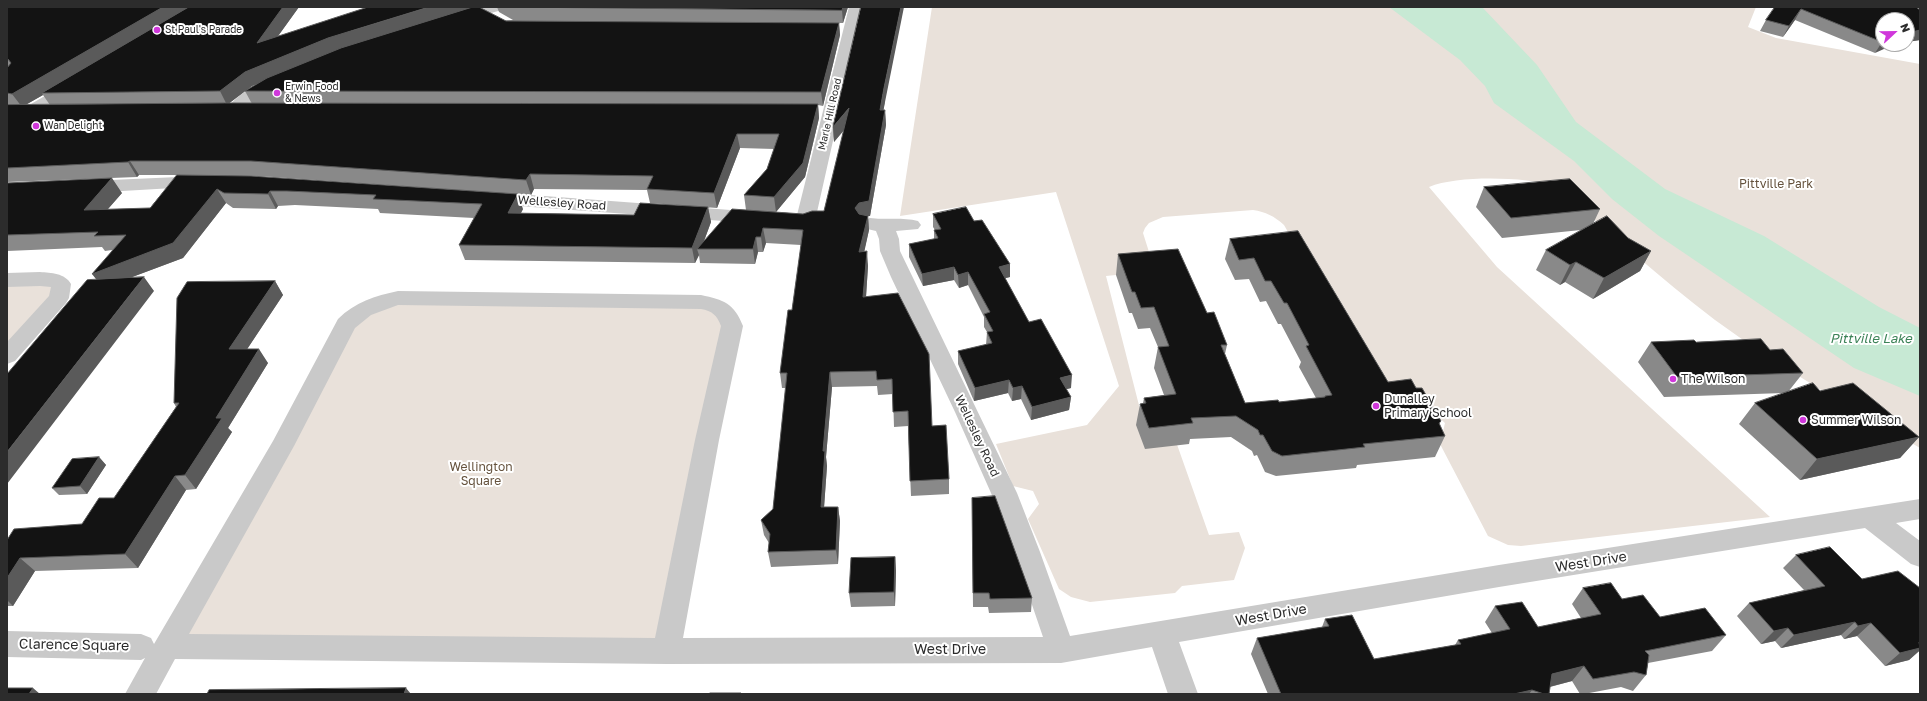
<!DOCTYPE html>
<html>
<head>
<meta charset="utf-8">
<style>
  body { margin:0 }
  #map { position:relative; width:1927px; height:701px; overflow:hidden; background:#fff; font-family:"Golos Text",sans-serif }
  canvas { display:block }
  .frame { position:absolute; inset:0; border:8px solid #2c2c2c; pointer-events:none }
  .north { position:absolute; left:1875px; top:12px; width:40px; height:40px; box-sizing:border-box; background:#fff; border:1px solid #ababab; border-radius:50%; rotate:68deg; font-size:11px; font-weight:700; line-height:16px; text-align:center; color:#2c2c2c }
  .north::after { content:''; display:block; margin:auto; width:14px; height:18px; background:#d037db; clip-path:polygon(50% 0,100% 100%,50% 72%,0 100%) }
</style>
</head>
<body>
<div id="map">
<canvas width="1927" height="701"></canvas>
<div class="frame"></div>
<div class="north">N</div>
</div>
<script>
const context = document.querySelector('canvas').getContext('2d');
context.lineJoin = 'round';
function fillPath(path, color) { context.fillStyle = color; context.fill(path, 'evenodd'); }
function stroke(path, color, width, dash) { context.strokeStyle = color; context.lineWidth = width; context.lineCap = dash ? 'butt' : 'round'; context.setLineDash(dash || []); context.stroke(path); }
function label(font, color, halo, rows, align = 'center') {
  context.font = font + ' "Golos Text",sans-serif'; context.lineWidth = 4; context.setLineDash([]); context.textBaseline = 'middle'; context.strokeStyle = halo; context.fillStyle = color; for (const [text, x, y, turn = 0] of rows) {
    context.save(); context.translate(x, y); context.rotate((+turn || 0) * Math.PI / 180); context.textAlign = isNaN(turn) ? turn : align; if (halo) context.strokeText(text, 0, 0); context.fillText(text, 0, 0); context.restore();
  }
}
fillPath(new Path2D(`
  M932 7H1756L1748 27 1776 38 1920 64V448C1851 407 1780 368 1715 320 1660 278 1608 231 1556 186 1525 177 1459 175 1429 187L1497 267 1770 517 1521 546 1508 545 1488 536 1440 444 1445 423 1416 397 1380 383 1365 357 1369 350 1356 328 1346 324 1317 283 1284 225C1274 216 1266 212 1253 210L1163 217 1149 223 1145 228 1143 233 1155 271 1106 276 1143 421 1174 436 1209 535 1239 532 1245 548 1234 580 1182 586 1175 593 1090 602 1071 597 1059 589 1028 519 1039 504 1033 491 1013 486 996 444 1087 425 1119 386 1056 192 900 216Z
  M7 280 61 284 7 356Z
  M384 301 701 302 729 315 667 651 167 646 337 342Z`), '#e9e1da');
fillPath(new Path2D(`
  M1389 7H1482L1537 65 1576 122 1665 189 1764 236 1879 307 1920 328V396L1854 368 1659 236 1612 199 1574 161 1494 103 1485 86 1460 60Z`), '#c7e9d4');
fillPath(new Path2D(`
  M481 7H504L502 10 458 22 453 21 451 18 453 15Z
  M849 7H863L815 221 812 225 805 227 491 204 484 202 482 198 484 194 491 192 797 215Z
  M275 78 281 80 283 83 281 86 253 101 239 115 233 116 227 115 225 111C236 95 256 83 275 78Z
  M73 81 79 83 81 86 79 89 13 129 7 130V118L67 83Z
  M201 176 208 178 210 182 208 186 88 193 81 191 79 187 81 183 88 181Z
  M870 218C886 220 903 217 918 221L921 225 918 229 896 231 899 239 900 251 1017 493 1040 552 1070 636 1499 565 1920 499V519L1896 523 1920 541V567L1911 564 1865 528 1499 587 1179 642 1198 694H1168L1152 647 1061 663 667 664 175 659 156 694H125L145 658 141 660 7 657V631L141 634 151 638 154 644 273 441 338 319C355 302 375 296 398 291L701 295C724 300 734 303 743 326L719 440 683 638 1043 637 1014 552 991 493 955 412 891 277 880 251 879 239 876 231 863 228 860 224 863 220ZM398 305 701 309C712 311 717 315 721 326L695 440 655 638 189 634 294 446 355 328 371 315Z
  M40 272C51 273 65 273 71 284L69 298 66 303 15 361 7 364V342L49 296 51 287 40 286 7 287V273Z`), '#c9c9c9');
fillPath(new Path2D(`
  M7 7H299L278 36 513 20 499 12 497 7H848L843 23H839L840 35 823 106 818 105 819 118 805 177 776 212 803 214 824 211 844 130 834 142 833 127 885 102 883 110H885L886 125 870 216H868L869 230 864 251 868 266 866 297 932 426 949 479V494L911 496 908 426 894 427 893 394 878 395 877 386 832 387 826 457 827 466 824 507H838L840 521 838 564 771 567 768 552 769 543 764 535 761 520 773 509 786 388H782L780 373 792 310 801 245 766 243 763 252H758L755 264 700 263 699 255 695 263 465 260 459 245 474 218 380 213 378 209 295 205 278 206 276 209 233 208 226 203 183 258 132 277 154 291 97 279 112 250 105 251 102 247 7 251V183L122 193 107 210 150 208 177 175H139L137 177 7 182ZM258 83 246 91 252 86ZM245 91 252 104 229 103ZM43 95 50 105H25ZM740 148 774 149 767 169 744 195 746 210 704 241 711 222 708 207 634 215 521 213 523 209 251 176 205 175 259 176 531 195 534 189 647 190 650 203 717 208Z
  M1775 7 1920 10V40L1907 42V20L1883 44 1875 53 1795 20 1783 37 1760 31 1766 20Z
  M1484 187 1600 209 1593 224 1628 238 1651 251 1640 271 1593 299 1565 282 1560 285 1536 270 1546 250 1581 230 1502 238 1476 207Z
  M933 214 974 221 1010 264V277L1005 278 1029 322 1071 388 1066 389 1071 397 1069 410 1031 420 1021 399 1012 401 1008 393 974 401 958 364V351L986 345 987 332 984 327V317L968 285 959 288 954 280 923 286 909 257V244L934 239V230H935L933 227Z
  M1298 231 1388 382 1416 388 1441 421 1439 425 1445 436 1435 457 1357 465 1356 468 1276 476 1265 472 1257 455 1254 456 1252 451 1231 437 1190 439 1189 444 1145 449 1136 425 1140 404 1143 403 1144 398 1164 395 1154 368 1158 347 1150 328 1138 329 1132 313H1129L1116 275 1118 254 1207 313 1227 345 1225 354 1245 403 1279 402 1316 398 1299 367 1301 362 1281 324H1278L1266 301 1260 302 1249 279 1235 280 1225 259 1230 239Z
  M275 281 283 295 247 349 268 363 228 428 232 432 196 489 186 490 138 568 35 571 13 606H7V540L82 524 114 498 176 407 174 403Z
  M1651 342H1696L1770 350 1803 373 1788 392 1820 391 1919 437 1900 458 1800 480 1739 424 1755 403 1784 393 1664 397 1638 362Z
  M99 457 106 465 87 494 59 495 52 488Z
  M972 498 1032 598 1031 612 989 613 988 607H973Z
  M1796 555 1918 652 1909 660 1885 666 1857 636 1844 639 1841 635 1781 648 1775 641 1761 644 1737 616 1749 603 1804 590 1783 568Z
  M895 557 896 571 895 606 851 607 849 593Z
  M1583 588 1622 599 1660 617 1726 635 1712 651 1648 663 1646 675 1633 691 1621 687 1584 694H1580L1572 681 1550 687 1549 694H1268L1251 654 1257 638 1322 627 1325 619 1374 659 1455 645 1458 640 1492 633 1485 622 1495 606 1538 627 1581 618 1572 604Z`), '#898989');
fillPath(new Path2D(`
  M163 7H192L42 93 43 95 22 107 12 94Z
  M283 7H299L263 57 257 43Z
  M429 7H476L334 52 252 86 227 105 220 91 245 72 328 38Z
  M843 7H848L843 23 842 10Z
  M901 7H904L885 102 881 124 880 110 884 88Z
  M1801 9 1795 20 1783 37 1789 26Z
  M839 23 840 35 823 106 821 92Z
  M1920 30V40L1907 42V39L1912 32Z
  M1882 42H1883V44H1895L1875 53Z
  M818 104 819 118 805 177 776 212 774 197Z
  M849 108 850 123 834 142 833 127Z
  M885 110 886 125 870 216H868L869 230 861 267 859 252 861 218 855 208Z
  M737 134 740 148 717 208 714 193Z
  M130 161 139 175 137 177 128 162Z
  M530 174 534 189 531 195 526 180Z
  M112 178 122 193 94 225 84 210Z
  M217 189 226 203 183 258 103 288 92 274Z
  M270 191 278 206 276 209 268 194Z
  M518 194 523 209 513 228 508 213Z
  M708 207 711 222 701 249H697L699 255 695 263 692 248Z
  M763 228 766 243 763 252 761 237Z
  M756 237 758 252 755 264 753 249Z
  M867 251 868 266 865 312 863 297Z
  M1651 251 1640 271 1593 299 1604 278Z
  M1576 262 1565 282 1560 285 1570 265Z
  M1010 264V277L998 280 999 267Z
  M954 267V280L923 286 922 274Z
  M968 272V285L959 288 958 275Z
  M144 277 154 291 7 484V452Z
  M275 281 283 295 238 363 229 349Z
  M259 349 268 363 228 428 232 432 196 489 185 475 216 418Z
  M830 372 832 387 826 457 827 466 823 522 821 507 823 451Z
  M1072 375 1071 388 1059 391 1060 378Z
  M1009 380 1008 393 974 401 975 388Z
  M1022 386 1021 399 1012 401 1013 388Z
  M1071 397 1069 410 1031 420 1032 407Z
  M1919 437 1900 458 1800 480 1817 459Z
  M99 457 106 465 87 494 80 486Z
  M175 476 186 490 138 568 125 554Z
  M838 507 840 521 838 564 836 550Z
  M895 557 896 571 895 606 894 592Z
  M20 558 35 571 13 606 7 600V578Z
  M1855 622 1841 635 1781 648 1794 635Z
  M1871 623 1857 636 1844 639 1858 626Z
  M1788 628 1775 641 1761 644 1774 631Z
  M1920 642V651L1918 652 1909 660 1885 666 1900 653Z
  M1584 666 1572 681 1541 689 1552 674Z
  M33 688 40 694H29Z
  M406 688 411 694H404Z
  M1532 690 1529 694H1514Z`), '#5a5a5a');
const building = new Path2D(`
  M7 7H163L12 94 7 93V68L11 63 8 59H7Z
  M189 7H283L257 43 368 7H429L328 38 245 72 220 91 42 93Z
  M473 7H479L506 21 839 23 821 92 245 91 267 78 341 48Z
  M509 7H843L842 10Z
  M861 7H901L884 88 880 110H885L869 201 859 203 855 208 859 214 868 216 859 252 867 251 863 297 898 293 929 354 932 426 946 425 949 479 910 481 908 411 893 412 892 379 877 380 876 371 830 372 823 451H825L821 507H838L836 550 768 552 770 534 761 520 773 509 787 373H780L788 310H792L803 230 763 228 761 237H756L753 249H697L732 209 803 214 812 211H824L849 108 833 127Z
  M1775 7H1916L1920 10V30L1912 32 1908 30 1907 31V20H1883V42H1882L1801 9 1789 26 1766 20Z
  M225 103 818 104 803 163 774 197 744 195 767 169 779 134H737L714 193 647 189 653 176 530 174 526 180 251 161H130L128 162 7 168V105Z
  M177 175 251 176 518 194 508 213 634 215 640 203 708 207 692 248 459 245 482 204 373 199 376 195 287 191H270L268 194 224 193 217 189 173 243 92 274 126 235 94 236 98 232 7 235V183L112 178 84 210 150 208Z
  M1570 179 1600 209 1511 218 1484 187Z
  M966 207 974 221 982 220 1010 264 999 267 1029 322 1041 319 1072 375 1060 378 1071 397 1032 407 1022 386 1013 388 1009 380 975 388 958 351 992 343 987 332 993 331 984 314 990 312 968 272 958 275 954 267 922 274 909 244 938 238 934 230 941 229 933 214Z
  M1607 216 1628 238 1651 251 1604 278 1576 262 1570 265 1546 250Z
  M1298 231 1388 382 1411 379 1416 388H1422L1441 421 1439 423 1445 436 1363 444 1365 447 1282 456 1272 451 1263 435H1260L1258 430 1236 416 1191 418 1193 423 1149 428 1140 404 1146 403 1144 398 1176 394 1158 347 1169 346 1154 307 1141 308 1135 292H1132L1118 254 1178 249 1207 313 1214 312 1227 345H1221L1245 403 1278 400 1279 402 1325 397V396L1332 395 1306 346 1309 345 1287 303H1284L1271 281H1265L1254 258 1239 260 1230 239Z
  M144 277 7 452V374L87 280Z
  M275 281 229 349H259L216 418H222L185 475 175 476 125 554 20 558 7 578V540L14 529 82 524 99 498H114L179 403H174L177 298 187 282Z
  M1761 339 1770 350 1783 349 1803 373 1677 377 1651 342 1694 340 1696 342Z
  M1813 383 1820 391 1853 383 1919 437 1817 459 1755 403Z
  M99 457 80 486 52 488 72 459Z
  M995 496 1032 598 990 599 989 593H973L972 498Z
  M1830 547 1862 579 1898 571 1920 588V642H1919L1920 648 1900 653 1871 623 1858 626 1855 622 1794 635 1788 628 1774 631 1749 603 1825 586 1796 555Z
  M895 557 894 592 849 593 851 558Z
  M1611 583 1622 599 1643 595 1660 617 1705 608 1726 635 1645 651 1649 655 1646 675 1634 672 1593 679 1584 666 1552 674 1549 694H1544L1532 690 1514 694H1281L1257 638 1329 626 1325 619 1352 615 1374 659 1461 644 1458 640 1510 629 1495 606 1522 602 1538 627 1601 614 1583 588Z
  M7 688H33L29 694H7Z
  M406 688 404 694H207L209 690Z
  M710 693H741V694H710Z`);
fillPath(building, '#131313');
stroke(building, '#5a5a5a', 1);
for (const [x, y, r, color] of [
  [157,30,4,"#d037db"],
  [277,93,4,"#d037db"],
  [36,126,4,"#d037db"],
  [1673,379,4,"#d037db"],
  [1376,406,4,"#d037db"],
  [1803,420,4,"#d037db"]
]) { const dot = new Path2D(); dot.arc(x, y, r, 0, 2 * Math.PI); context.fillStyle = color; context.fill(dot); stroke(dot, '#fff', 1.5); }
label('10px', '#2c2c2c', '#fff', [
  ["St Paul's Parade",165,30],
  ["Erwin Food",285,87],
  ["& News",285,99],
  ["Wan Delight",44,126]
], 'left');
label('10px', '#2c2c2c', '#fff', [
  ["Marle Hill Road",830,114,-77]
]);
label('12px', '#65523d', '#fff', [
  ["Pittville Park",1776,184],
  ["Wellington",481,467],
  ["Square",481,481]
]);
label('12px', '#2c2c2c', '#fff', [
  ["Wellesley Road",562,203,4],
  ["Wellesley Road",977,436,65]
]);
label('12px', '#2c2c2c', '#fff', [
  ["The Wilson",1681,379],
  ["Dunalley",1384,399],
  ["Primary School",1384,413],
  ["Summer Wilson",1811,420]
], 'left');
label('italic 13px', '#3d8358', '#fff', [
  ["Pittville Lake",1871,339]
]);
label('14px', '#2c2c2c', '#fff', [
  ["West Drive",1591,562,-9],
  ["West Drive",1271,615,-10],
  ["Clarence Square",74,645,1],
  ["West Drive",950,650]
]);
</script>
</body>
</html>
